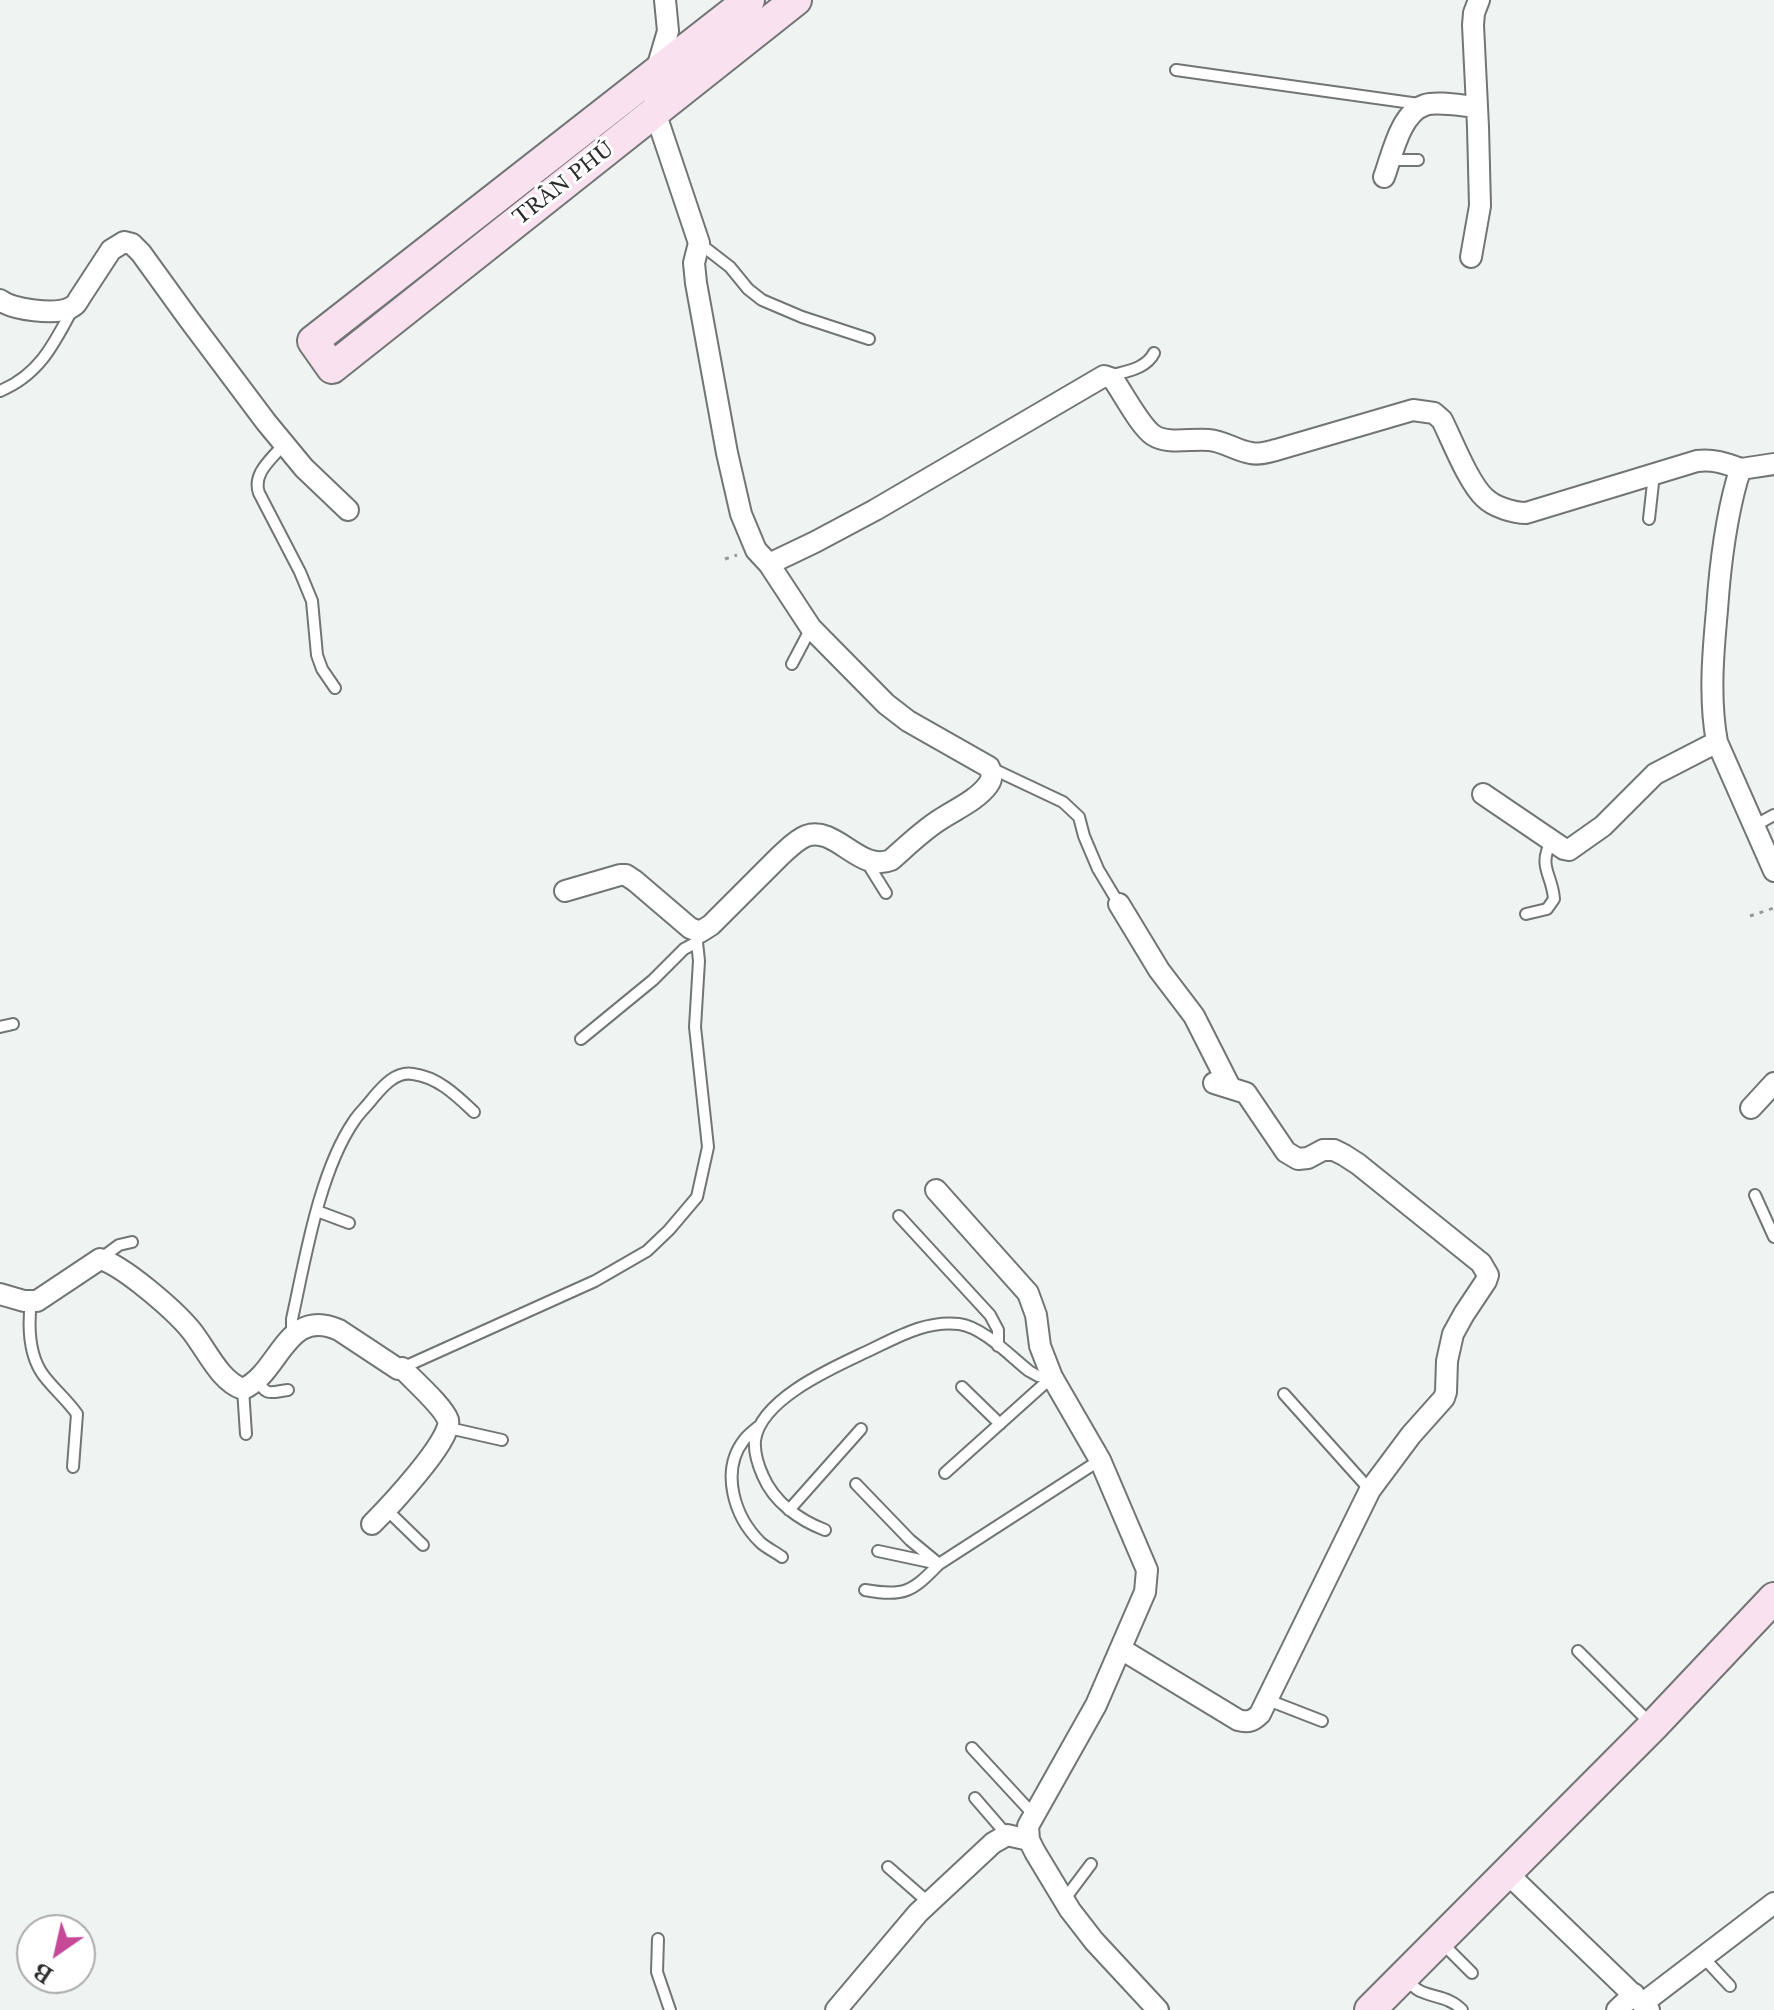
<!DOCTYPE html>
<html>
<head>
<meta charset="utf-8">
<style>
  body { margin:0 }
  #map { position:relative; width:1774px; height:2010px; overflow:hidden; background:#eff3f1; font-family:"Libre Baskerville",serif }
  canvas { display:block }
  .north { position:absolute; left:16px; top:1914px; width:80px; height:80px; box-sizing:border-box; background:#fff; border:2px solid #aaabaa; border-radius:50%; rotate:214deg; font-size:22px; font-weight:700; line-height:32px; text-align:center; color:#2b2c2b }
  .north::after { content:''; display:block; margin:auto; width:28px; height:36px; background:#c64998; clip-path:polygon(50% 0,100% 100%,50% 72%,0 100%) }
</style>
</head>
<body>
<div id="map">
<canvas width="1774" height="2010"></canvas>
<div class="north">B</div>
</div>
<script>
const context = document.querySelector('canvas').getContext('2d');
context.lineJoin = 'round';
function stroke(path, color, width, dash) { context.strokeStyle = color; context.lineWidth = width; context.lineCap = dash ? 'butt' : 'round'; context.setLineDash(dash || []); context.stroke(path); }
function label(font, color, halo, rows, align = 'center') {
  context.font = font + ' "Libre Baskerville",serif'; context.lineWidth = 6; context.setLineDash([]); context.textBaseline = 'middle'; context.strokeStyle = halo; context.fillStyle = color; for (const [text, x, y, turn = 0] of rows) {
    context.save(); context.translate(x, y); context.rotate((+turn || 0) * Math.PI / 180); context.textAlign = isNaN(turn) ? turn : align; if (halo) context.strokeText(text, 0, 0); context.fillText(text, 0, 0); context.restore();
  }
}
const lane = new Path2D(`
  M1176 70 1419 104
  M1390 160H1418
  M699 243 730 267 748 289 762 300 802 317 869 339
  M1110 376C1126 371 1146 369 1154 353
  M0 391C39 375 54 344 73 308
  M284 444C272 459 252 473 259 493L300 572 312 601 317 655 322 669 335 688
  M1649 519 1654 474
  M792 664 811 628
  M991 768 1063 802 1079 817 1084 836 1098 869 1119 904
  M1754 826 1774 815
  M868 861 871 869 886 893
  M1526 914 1547 909 1554 899C1552 873 1537 867 1552 840
  M0 1027 13 1024
  M581 1039 653 980 684 949 697 942
  M1755 1195 1774 1237
  M317 1211 349 1223
  M899 1216 990 1315 998 1330V1346
  M100 1259 119 1245 132 1242
  M31 1301C28 1326 28 1355 44 1376 54 1389 67 1400 77 1414L73 1467
  M292 1335V1319C305 1260 319 1172 354 1121 359 1113 367 1106 373 1098 383 1086 396 1071 413 1074 438 1077 457 1096 474 1112
  M402 1368 595 1281 647 1251 669 1230 697 1197 708 1147 695 1027 699 961 697 942 700 932
  M258 1380C266 1397 271 1392 288 1390
  M962 1387 1000 1424
  M243 1389 246 1434
  M1284 1394 1370 1490
  M758 1427C753 1431 748 1435 744 1440 720 1471 734 1517 761 1543 767 1548 775 1552 782 1557
  M449 1428 502 1440
  M945 1473 1052 1377
  M856 1484 910 1540 939 1564C912 1592 904 1597 865 1590
  M387 1510 423 1545
  M789 1510 861 1429
  M825 1530C799 1520 774 1502 763 1476 758 1465 754 1452 755 1440 761 1399 832 1368 866 1352 896 1338 925 1320 959 1324 983 1327 1010 1356 1029 1371L1038 1376 1052 1377
  M878 1551 939 1564 1100 1460
  M1578 1651 1650 1723
  M1268 1700 1322 1721
  M972 1748 1033 1814
  M975 1798 1007 1835
  M888 1867 928 1902
  M1064 1900 1091 1864
  M658 1939 657 1972 670 2010
  M1442 1943 1472 1973
  M1703 1957 1730 1986
  M1405 1979C1410 1983 1415 1989 1420 1991 1435 1998 1450 1997 1462 2010`);
const street = new Path2D(`
  M1384 177C1392 156 1400 113 1425 105 1437 101 1463 106 1477 107
  M1471 257 1480 206 1478 127 1473 25 1474 13 1479 0
  M0 300C13 310 55 315 70 308 76 305 76 304 79 299L111 250 124 242 132 244 141 253 188 318 266 422 304 468 348 510
  M1774 464 1741 469 1737 480C1725 523 1720 566 1717 610 1713 653 1709 699 1717 742L1774 871
  M769 564 815 542 875 510 1104 376 1113 379C1123 393 1140 426 1153 435 1168 445 1192 438 1209 440 1224 441 1236 451 1251 453 1259 455 1268 452 1276 450L1413 410 1434 413 1442 420C1452 440 1469 484 1485 498 1494 507 1514 513 1526 513L1697 461C1713 459 1725 463 1741 469
  M1483 794 1564 849 1569 850 1603 826 1655 774 1717 742
  M565 891 620 875H626L635 881 690 928 700 932 711 925 780 856C788 849 796 840 806 836 836 825 859 873 891 860 907 846 923 830 941 819 956 809 977 800 988 785 993 778 992 773 989 767L908 721 886 704 811 628 769 564 756 550 741 514 727 453 696 283 694 263 699 243 655 112V75L668 31 665 0
  M1119 904 1159 970 1194 1016 1230 1087
  M1751 1108 1774 1083
  M936 1190 1028 1293 1036 1315 1040 1346 1052 1377 1100 1460 1147 1570 1145 1592 1096 1705 1028 1826 1029 1840 1035 1852 1070 1910 1094 1941 1158 2010
  M0 1294 24 1301H37L100 1259C124 1266 174 1310 190 1329 206 1348 219 1381 243 1389 280 1373 286 1306 339 1330L398 1369 402 1368C413 1380 443 1406 448 1420 454 1438 387 1509 372 1524
  M1121 1649 1238 1720C1248 1723 1253 1721 1260 1714L1370 1490 1411 1435 1444 1398 1446 1392 1447 1361 1453 1334 1464 1314 1486 1281 1488 1275 1481 1263 1358 1164 1344 1155 1334 1150H1323L1308 1158 1298 1159 1286 1152 1246 1093 1214 1083
  M1506 1872 1649 2010
  M1643 2003 1774 1903
  M836 2010 918 1913 993 1843 1007 1835 1029 1840
  M1617 2010 1634 1994`);
const secondary = new Path2D(`
  M749 0 313 341 332 368 796 0
  M1370 2010 1653 1726 1774 1598`);
stroke(lane, '#717573', 14);
stroke(street, '#717573', 24);
stroke(secondary, '#717573', 34);
stroke(new Path2D(`
  M725 559 737 555
  M1750 916 1774 908`), '#979a99', 3, [4, 6]);
stroke(lane, '#fff', 10);
stroke(street, '#fff', 20);
stroke(secondary, '#fae1f0', 30);
label('20px', '#2b2c2b', '#fff', [
  ["TRẦN PHÚ",564,184,-38]
]);
</script>
</body>
</html>
